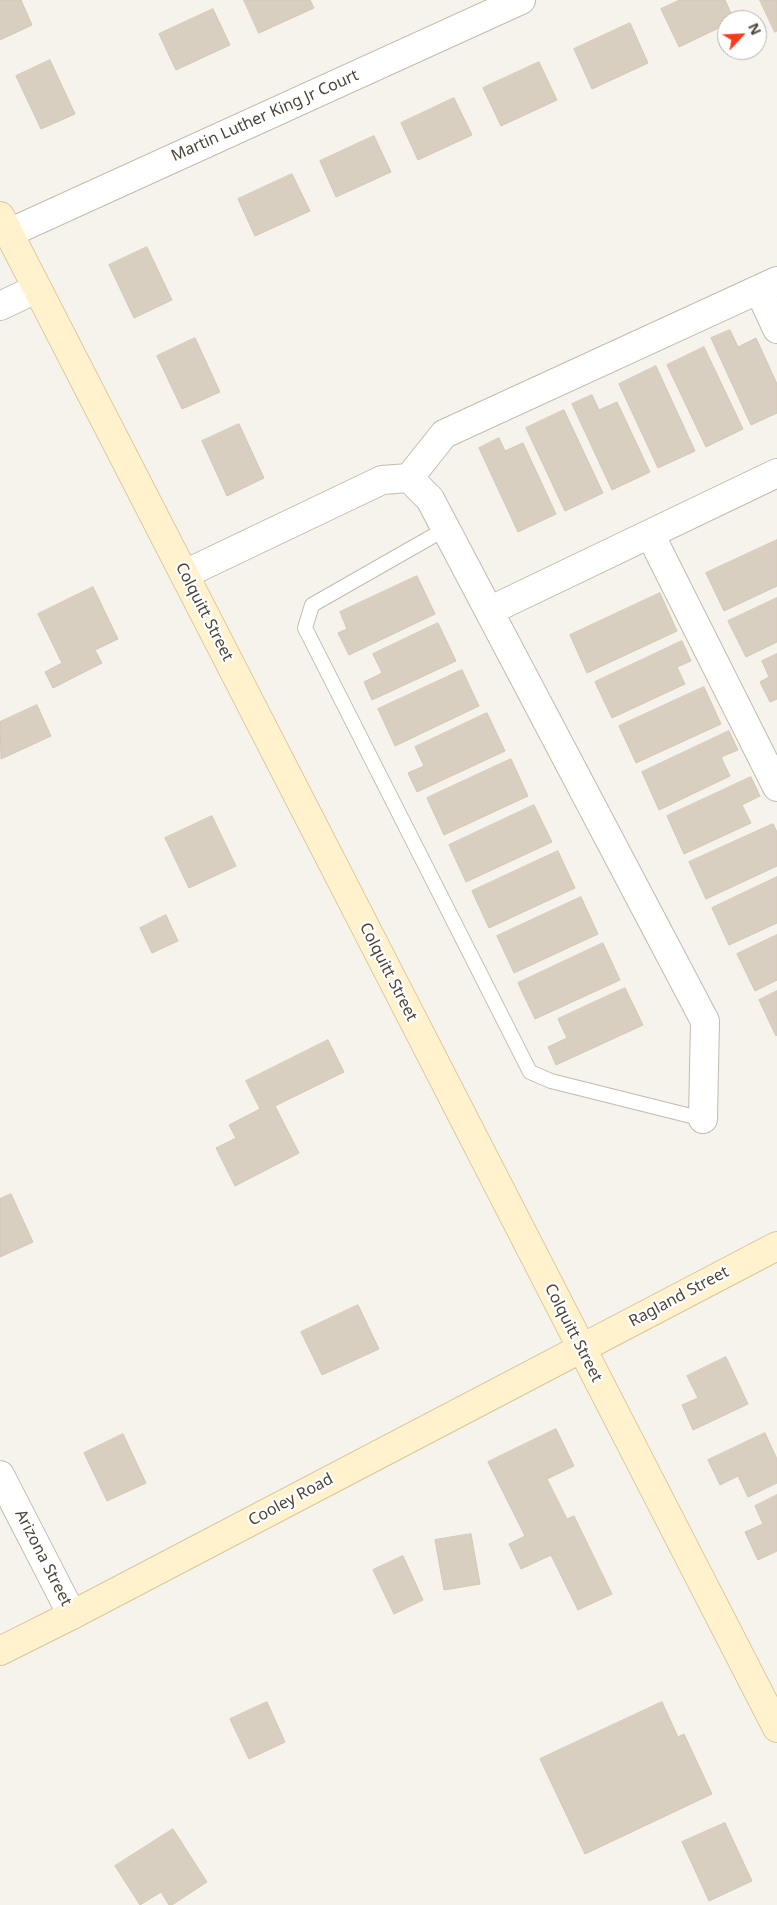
<!DOCTYPE html>
<html>
<head>
<meta charset="utf-8">
<style>
  body { margin:0 }
  #map { position:relative; width:777px; height:1905px; overflow:hidden; background:#f6f3ec; font-family:"Noto Sans",sans-serif }
  canvas { display:block }
  .north { position:absolute; left:717px; top:10px; width:50px; height:50px; box-sizing:border-box; background:#fff; border:1px solid #b7b4af; border-radius:50%; rotate:65deg; font-size:14px; font-weight:700; line-height:20px; text-align:center; color:#4c4438 }
  .north::after { content:''; display:block; margin:auto; width:18px; height:22px; background:#ff3a1a; clip-path:polygon(50% 0,100% 100%,50% 72%,0 100%) }
</style>
</head>
<body>
<div id="map">
<canvas width="777" height="1905"></canvas>
<div class="north">N</div>
</div>
<script>
const context = document.querySelector('canvas').getContext('2d');
context.lineJoin = 'round';
function fillPath(path, color) { context.fillStyle = color; context.fill(path, 'evenodd'); }
function stroke(path, color, width, dash) { context.strokeStyle = color; context.lineWidth = width; context.lineCap = dash ? 'butt' : 'round'; context.setLineDash(dash || []); context.stroke(path); }
function label(font, color, halo, rows, align = 'center') {
  context.font = font + ' "Noto Sans",sans-serif'; context.lineWidth = 4.5; context.setLineDash([]); context.textBaseline = 'middle'; context.strokeStyle = halo; context.fillStyle = color; for (const [text, x, y, turn = 0] of rows) {
    context.save(); context.translate(x, y); context.rotate((+turn || 0) * Math.PI / 180); context.textAlign = isNaN(turn) ? turn : align; if (halo) context.strokeText(text, 0, 0); context.fillText(text, 0, 0); context.restore();
  }
}
const building = new Path2D(`
  M0 0H21L32 25 0 40Z
  M244 0H310L314 8 259 33Z
  M680 0H725L734 20H727V24L679 47 661 9Z
  M760 0H777V31L775 32Z
  M213 9 230 45 176 70 159 34Z
  M630 23 648 63 592 89 574 49Z
  M50 60 75 114 41 129 16 76Z
  M539 62 557 100 501 126 483 88Z
  M454 98 472 135 418 160 401 123Z
  M374 136 391 172 336 197 320 161Z
  M292 174 310 211 255 236 238 199Z
  M147 247 172 300 134 318 109 265Z
  M730 330 738 347 756 338 777 384V413L751 425 711 338Z
  M195 338 220 392 182 409 157 356Z
  M704 347 743 429 706 447 667 365Z
  M656 366 695 451 658 468 619 384Z
  M592 395 599 410 617 402 650 472 612 490 572 404Z
  M564 410 603 493 565 511 526 428Z
  M239 424 264 478 227 496 202 441Z
  M499 438 505 451 523 443 556 514 518 532 479 448Z
  M777 540V586L724 611 706 573Z
  M417 576 435 614 349 655 338 633 347 629 340 612Z
  M93 587 118 639 95 650 102 663 53 688 45 672 62 663 38 614Z
  M660 593 677 631 587 673 570 635Z
  M777 598V642L746 657 728 621Z
  M438 623 456 661 372 700 364 682 382 673 373 654Z
  M682 641 691 661 677 667 685 684 612 718 595 682Z
  M777 654V699L770 702 760 682 769 677 762 661Z
  M462 670 479 706 395 746 378 709Z
  M704 687 721 724 636 763 619 726Z
  M37 705 51 736 1 759 0 722Z
  M487 713 505 751 417 792 408 773 424 766 415 747Z
  M729 731 738 750 721 757 730 776 659 810 642 772Z
  M511 759 528 796 444 835 427 798Z
  M751 777 760 796 742 805 751 823 684 854 667 816Z
  M534 805 552 842 466 882 449 845Z
  M212 816 236 866 189 888 165 838Z
  M773 824 777 832V866L706 899 689 862Z
  M558 851 575 888 489 928 472 891Z
  M777 877V923L729 945 712 908Z
  M581 897 598 934 514 973 497 936Z
  M166 915 178 941 152 953 140 928Z
  M777 935V980L755 991 737 954Z
  M603 943 620 980 535 1019 518 983Z
  M625 988 643 1025 556 1065 548 1047 567 1038 558 1019Z
  M777 991V1035L776 1036 759 1000Z
  M328 1040 344 1072 275 1106 299 1153 235 1186 216 1148 236 1138 229 1125 260 1109 246 1081Z
  M11 1194 33 1242 0 1257V1199Z
  M358 1305 379 1349 322 1375 301 1332Z
  M726 1357 748 1404 693 1430 682 1405 698 1398 687 1376Z
  M556 1429 574 1466 547 1479 567 1519 574 1516 612 1594 578 1610 551 1555 521 1569 509 1544 525 1536 488 1462Z
  M765 1433 777 1459V1483L748 1497 738 1476 720 1485 708 1460Z
  M123 1434 146 1483 107 1501 84 1453Z
  M777 1495V1551L758 1560 745 1532 763 1524 755 1506Z
  M471 1534 480 1584 444 1590 435 1540Z
  M403 1556 423 1600 394 1614 373 1570Z
  M267 1702 285 1742 249 1759 230 1719Z
  M662 1702 678 1737 684 1734 712 1794 585 1854 540 1759Z
  M725 1823 752 1881 709 1901 682 1842Z
  M173 1829 207 1882 172 1905H169L161 1892 140 1905 115 1866Z`);
fillPath(building, '#d9cfc0');
stroke(building, '#d4c7b3', 1);
const lane = new Path2D(`
  M447 528 312 605 305 628 530 1072 551 1081 703 1119`);
const street = new Path2D(`
  M9 233 521 0
  M759 290 777 329
  M0 306 36 289
  M409 478 444 434 777 281
  M650 534 777 787
  M185 574 382 480 409 478 430 499 705 1021 703 1119
  M489 611 777 473
  M0 1475 72 1615`);
const secondary = new Path2D(`
  M0 216 777 1728
  M0 1651 72 1615 777 1246`);
stroke(lane, '#c3bbad', 16);
stroke(street, '#c3bbad', 30);
stroke(secondary, '#d9c799', 30);
stroke(lane, '#fff', 14);
stroke(street, '#fff', 28);
stroke(secondary, '#fff2cd', 28);
label('16px', '#4c4438', '#fff', [
  ["Martin Luther King Jr Court",265,116,-24],
  ["Colquitt Street",204,612,63],
  ["Colquitt Street",388,972,63],
  ["Ragland Street",679,1297,-28],
  ["Colquitt Street",573,1333,63],
  ["Cooley Road",291,1500,-28],
  ["Arizona Street",43,1558,63]
]);
</script>
</body>
</html>
